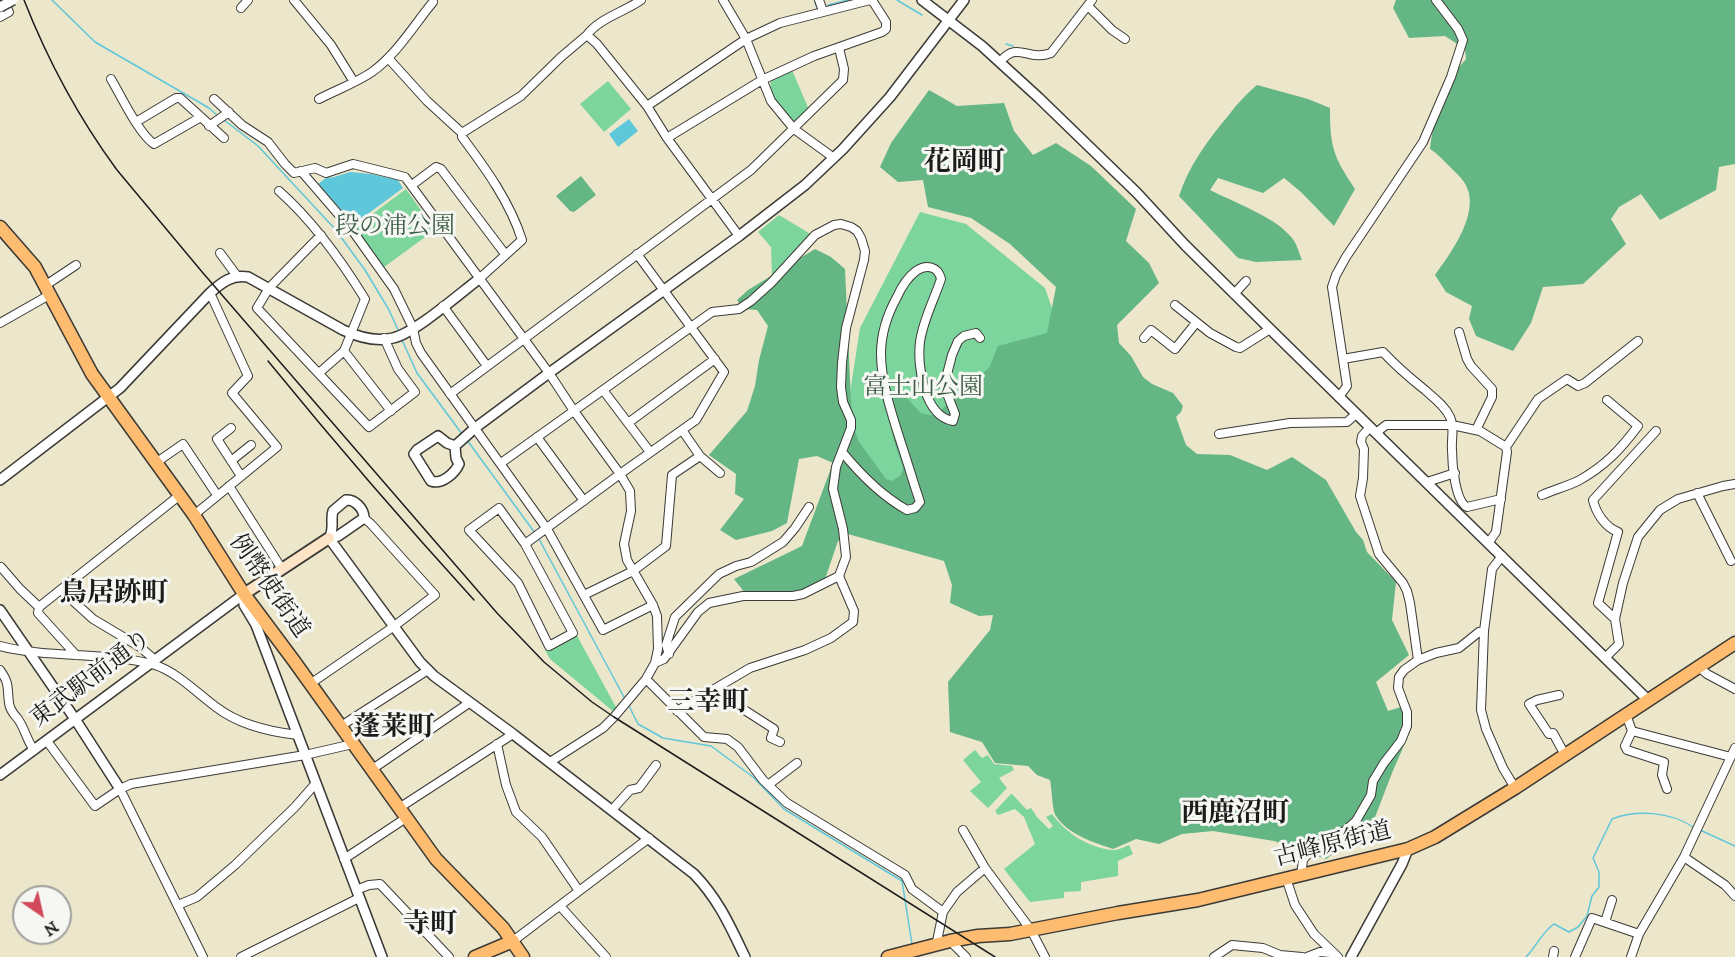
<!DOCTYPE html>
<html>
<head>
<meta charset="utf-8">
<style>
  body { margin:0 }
  #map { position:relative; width:1735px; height:957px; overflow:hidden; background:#ece6cb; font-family:"IM FELL DW Pica",serif }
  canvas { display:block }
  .north { position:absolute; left:12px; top:885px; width:60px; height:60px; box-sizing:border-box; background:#f6f6f2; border:2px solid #9f9f9c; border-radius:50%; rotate:146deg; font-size:16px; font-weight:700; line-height:24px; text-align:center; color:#1c1c1c }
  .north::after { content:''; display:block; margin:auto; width:21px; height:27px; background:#d1495b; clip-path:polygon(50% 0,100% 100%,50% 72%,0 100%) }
</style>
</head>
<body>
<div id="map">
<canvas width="1735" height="957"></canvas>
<div class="north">N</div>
</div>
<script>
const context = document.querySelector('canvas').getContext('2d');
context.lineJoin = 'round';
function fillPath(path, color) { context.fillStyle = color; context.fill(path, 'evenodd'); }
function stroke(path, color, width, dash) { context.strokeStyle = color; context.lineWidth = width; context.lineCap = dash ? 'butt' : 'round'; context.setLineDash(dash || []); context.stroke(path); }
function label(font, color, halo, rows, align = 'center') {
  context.font = font + ' "IM FELL DW Pica","Noto Serif JP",serif'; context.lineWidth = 6; context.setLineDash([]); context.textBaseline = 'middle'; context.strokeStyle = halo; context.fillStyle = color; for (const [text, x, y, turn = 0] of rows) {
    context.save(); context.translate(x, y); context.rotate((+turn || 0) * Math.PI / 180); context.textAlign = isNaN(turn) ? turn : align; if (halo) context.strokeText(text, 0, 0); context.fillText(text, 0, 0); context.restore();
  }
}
fillPath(new Path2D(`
  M792 70 809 110 797 122H792C781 109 768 98 771 79Z
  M608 81 631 109 604 132 580 104Z
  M406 189 435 230 384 267 355 227Z
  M920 212 966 224 1045 288 1062 337 917 511 841 451 860 328Z
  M779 215 812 235 772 277 771 247 758 232Z
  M576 634 617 709 614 712 550 659 545 650Z
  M975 750 982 758 988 755 994 764 1012 766 1014 770 999 778 1007 788 988 808 970 791 981 782 963 760Z
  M1011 794H1012L1027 810 1031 808 1037 817 1049 829 1053 826 1046 817 1052 814C1065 832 1087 847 1111 850 1117 851 1124 847 1129 845L1133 854 1118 861V876L1081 882V891L1064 892V898L1030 902 1004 869 1035 844 1024 817 1015 809 998 815 995 811Z`), '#7bd59c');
fillPath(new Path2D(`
  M1396 0H1735V164L1719 167 1716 190 1660 220 1641 194 1619 207 1611 219 1626 244 1583 284 1543 287 1531 323 1513 351 1476 336 1469 319 1472 306 1446 292 1435 275C1451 253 1483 210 1464 182 1461 177 1455 172 1451 168 1444 161 1438 154 1430 149L1431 140 1442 87 1466 59 1465 49 1445 36 1409 38 1393 8Z
  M1257 85 1308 99 1330 108C1330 147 1333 156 1355 189L1334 226 1301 192 1284 178 1263 193 1218 178 1210 190C1233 202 1276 217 1292 238 1297 244 1299 253 1302 260L1256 262 1238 258 1179 196C1189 165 1208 140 1228 116 1237 104 1246 94 1257 85Z
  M929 90 957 106 1004 103 1014 131 1033 155 1056 143 1091 166 1136 209 1126 241 1149 263 1159 283 1117 325 1119 343 1131 356 1143 377 1152 384 1173 393 1183 406 1181 412 1176 417 1186 445 1197 454 1230 455 1267 470 1292 457 1326 480 1356 532 1363 540 1367 552 1396 582 1392 620 1409 655 1376 682 1388 711 1401 707 1412 727 1392 773 1372 825 1326 859 1274 841 1213 831 1182 834 1159 844 1136 839 1113 849C1095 843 1067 834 1056 816 1052 810 1052 789 1050 780L1037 775 1028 766 995 763 982 742 950 732 948 682 990 630 993 615 979 616 950 603 952 585 944 561 848 534 838 541 825 579 802 590 786 594 745 593 734 579 802 546 833 463 817 456 799 459 787 523 772 531 736 540 720 530 744 499 735 494 736 474 709 455 747 411 755 386 759 360 768 326 757 310 743 309 737 300 748 290 815 249 831 257 845 269 852 423 859 442 886 479 892 481 901 475 903 468 894 441 885 399 897 388 921 413 934 416 989 368 998 346 1047 333 1056 287 1010 244 971 218 928 207 923 180 898 182 880 167 891 143Z
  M581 176 596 195 574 212 570 211 556 196Z`), '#64b684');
fillPath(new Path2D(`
  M629 119 638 131 618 147 609 134Z
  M350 172 371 174 398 180 403 188 361 219 358 216 351 221 318 184 326 178 334 177Z`), '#5ec7d9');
stroke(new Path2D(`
  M52 0 95 42 209 108 218 116
  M815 0 816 6
  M897 0 922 15
  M828 5 848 0
  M1006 44 1013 46
  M224 120 258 146 335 229 365 270 389 310 399 332
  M402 340 417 373 462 434
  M467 440 535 533
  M539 539 625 699
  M629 706 638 724 663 738 711 746 753 777 784 809 902 881 912 944
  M1700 830 1735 846
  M1526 957C1536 947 1542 932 1554 924L1569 932 1578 927 1587 916 1592 896 1599 887V872L1593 858 1612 819C1636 809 1671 812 1693 827`), '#5ec7d9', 1.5);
const minor = new Path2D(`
  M294 0 331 45 354 82
  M723 0 746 39 771 101 794 129 834 158
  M819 0 823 11
  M1088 6 1112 30 1125 39
  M241 8 248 0
  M0 17 9 12 3 0
  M587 35C598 19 626 11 641 0
  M388 58 427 101 462 133
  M1000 62C1018 40 1027 62 1051 53L1092 0
  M111 79C121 96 139 134 154 144L201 117
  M214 99 242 125 268 142 285 164 294 173 315 168 326 173 353 164 405 177 549 373 574 411 620 474 630 491 631 511 624 544 627 560 653 605 657 616 658 649 655 663 646 679 614 717 603 728 550 762
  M319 99C336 90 356 83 372 72 397 54 414 25 433 2
  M647 106 746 39 780 23 870 0
  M136 122 176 98H180L224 138
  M209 126 229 112
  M667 138 762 80 814 56 882 32 886 29V22L872 0
  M301 171 352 230 394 289 413 328 416 343 421 353 547 529 603 630 653 605
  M412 185 436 167 441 169 505 254
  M279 191C314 222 341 260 365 299L344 351 319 373
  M321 235 269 288 257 308 369 427 415 392 398 369 384 338
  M220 253 237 276
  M479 279 522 240C510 202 486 169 462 137V133L521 96 561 57 587 35 597 44 647 106 667 138 739 236
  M46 285 76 265
  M1234 294 1246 281
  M1175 305 1210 333 1236 347 1240 348 1270 329
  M443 306 487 366
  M0 323 51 294
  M1459 332 1467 359 1471 366 1492 389V397L1476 430
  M1144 338 1151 330 1175 349 1196 323
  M344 351 391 411
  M1343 359 1383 352C1396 366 1410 378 1425 390 1434 398 1445 406 1450 417 1455 427 1451 439 1452 450 1452 463 1455 501 1467 507L1501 499
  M603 390 650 452
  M450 394 751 170 843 80 844 69 839 48
  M1339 397 1347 386 1332 287 1336 275 1346 257 1423 142 1451 77 1463 40 1458 29 1436 0
  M628 423 715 359
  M1370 427 1362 436 1361 442 1364 449 1363 478 1360 496 1379 554 1403 583 1407 591 1410 603 1418 660
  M231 428 217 439 241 476
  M682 430 700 456 720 473
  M1376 433 1386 425H1452L1480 431 1506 447 1507 452 1496 532 1489 542
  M1219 434 1290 423 1347 422 1356 414
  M537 437 584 501
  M1506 447 1538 399 1567 379 1578 386 1585 383 1638 341
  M843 453C861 475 882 496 907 510L915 508 920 502C914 485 909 467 903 449 894 421 881 384 881 354 881 334 887 315 897 297 901 288 908 277 916 271 926 264 938 266 941 279 934 300 923 320 920 342 917 366 924 416 953 421L955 414 944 386 952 355 958 341 964 336 976 333 980 338
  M231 461 251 445
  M157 462 183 444 217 495
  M501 463 712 312 739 309 751 301 771 283 815 235 834 225 841 224 851 227 857 231 861 238 865 251 864 260 846 328 842 363 841 387 843 402 851 420V428L836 467 833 489 843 529 846 557 839 576 854 611 853 622 831 638 805 650 750 668 677 711
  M1427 482 1455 473
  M229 486 282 569
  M1697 493 1731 561
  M1542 495C1554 490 1567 486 1578 481 1605 466 1620 450 1638 426L1607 400
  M499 508 525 544 573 633 549 646 518 583 469 530Z
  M194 515 277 447 232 393 248 376 210 293
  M525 544 620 474 696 420 724 372 637 254
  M1502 556 1492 569 1484 631 1481 710 1486 729 1503 768 1515 788
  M1 567 20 589 39 607 38 613 76 655
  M61 590 93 619 140 647 155 660
  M584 595 633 571 666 546 672 475 700 456
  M39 607 180 495
  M1615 619 1598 603 1618 532C1605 527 1596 513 1593 500L1656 431
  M0 646C51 659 105 651 155 665 177 672 198 694 216 707 238 724 271 732 298 735
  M669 654 666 645 675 617 719 574 736 566 751 562 783 542 795 528 809 507
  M1605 658 1619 644 1615 619 1623 583 1638 537 1660 510 1678 499 1723 486 1735 484
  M655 663 664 659 698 612 709 603 743 596H793L803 594 839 576
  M1699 667 1707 674 1735 689
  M0 670C10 684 7 688 9 703 10 711 14 714 18 719 25 729 27 741 34 750
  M646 679 704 737 727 739 738 747 763 780 787 803 905 875 912 889 943 912
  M310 684 393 627 435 595 371 524 364 518
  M1559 695 1537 700 1529 704 1549 734 1553 733 1565 755
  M746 711 774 729 771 738 780 742
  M1624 715 1628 720 1632 731 1731 757
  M341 726 428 670
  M1632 731 1625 746 1627 750 1664 762 1662 775 1667 789
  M47 741 95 806 120 789 131 784 305 755 353 744
  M497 744 506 785 516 812 542 837 579 891
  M371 770 469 703
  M768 785 797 763
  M120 789 203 957
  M399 808 513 734
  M612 810 630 790 639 788 656 765
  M963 830 985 868 1031 930 1045 957
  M1684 857 1725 885 1735 896
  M344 859 406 818
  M1301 875 1303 860 1307 855 1338 837 1356 821 1371 795 1373 781 1384 763 1401 741 1407 726V712L1398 688 1399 677 1404 670 1418 660 1436 653 1459 648 1479 632 1484 631
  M1286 878 1295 905 1314 934 1338 957
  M356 890 369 885 380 884 449 957
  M178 905 197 897 235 865 295 807 316 783
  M560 906 606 957
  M1605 922 1612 900
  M513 941 649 838
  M950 941 966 957
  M936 946 943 912 957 892 985 868
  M241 957 359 898
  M1214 957 1232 945 1263 948 1280 955 1302 957
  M1307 957 1320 952 1331 953
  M1553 957 1554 951
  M1575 957 1592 918 1639 934
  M1631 957 1639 934 1684 857 1735 748`);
const tertiary = new Path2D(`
  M922 0 982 46 1039 98 1137 193 1185 245 1270 329 1648 700
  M438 436 447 443 455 446 456 458 459 464C455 473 442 485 431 481L414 454 417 450Z
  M455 446 475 428 549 373 739 236 805 185 843 149 890 97 964 0
  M0 480 120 388 210 293C221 283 232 274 248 277L343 330C358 337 376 342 393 338 415 333 459 294 479 279
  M346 500C355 499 364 509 364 518L338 536 329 538C335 529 330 520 333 511Z
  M329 538 420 662 434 676 513 734 694 874C719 900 730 926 745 957
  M244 594V605L256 625 382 957
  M0 610 75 719 120 789
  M0 775 244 594
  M1351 957 1402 864 1408 849`);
const secondary = new Path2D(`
  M244 594 329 538`);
const primary = new Path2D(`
  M888 957 950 941 978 936 1010 934 1118 913 1198 900 1408 849 1435 837 1515 788 1735 643`);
const trunk = new Path2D(`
  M0 227 35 267 92 374 194 515 244 594 294 661 436 859 503 928 523 957
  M475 957 513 941`);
stroke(minor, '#3b3a36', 10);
stroke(tertiary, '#3b3a36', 12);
stroke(secondary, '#3b3a36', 14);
stroke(primary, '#3b3a36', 15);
stroke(trunk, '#3b3a36', 15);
stroke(minor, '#fff', 8);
stroke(tertiary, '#fff', 9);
stroke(secondary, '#fee4c6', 10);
stroke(primary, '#fdbc70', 12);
stroke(trunk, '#fdbc70', 12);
stroke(new Path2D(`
  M24 0C48 61 78 117 117 170L203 273 497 613 544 662 592 702 614 717 995 957
  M268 361C335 443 403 522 474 600`), '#1c1c1c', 1.5);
const tertiaryBridge = new Path2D(`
  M0 7 13 0`);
stroke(tertiaryBridge, '#3b3a36', 12, []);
stroke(tertiaryBridge, '#fff', 9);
label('24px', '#3d5d49', '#f6f6f2', [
  ["段の浦公園",395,228],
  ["富士山公園",923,389]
]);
label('24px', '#1c1c1c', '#f6f6f2', [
  ["例幣使街道",268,587,55],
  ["東武駅前通り",92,680,-37],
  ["古峰原街道",1333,846,-14]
]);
label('bold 27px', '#1c1c1c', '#f6f6f2', [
  ["花岡町",964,164],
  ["鳥居跡町",114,595],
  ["三幸町",708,704],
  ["蓬莱町",394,729],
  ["西鹿沼町",1235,815],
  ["寺町",430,926]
]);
</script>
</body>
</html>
